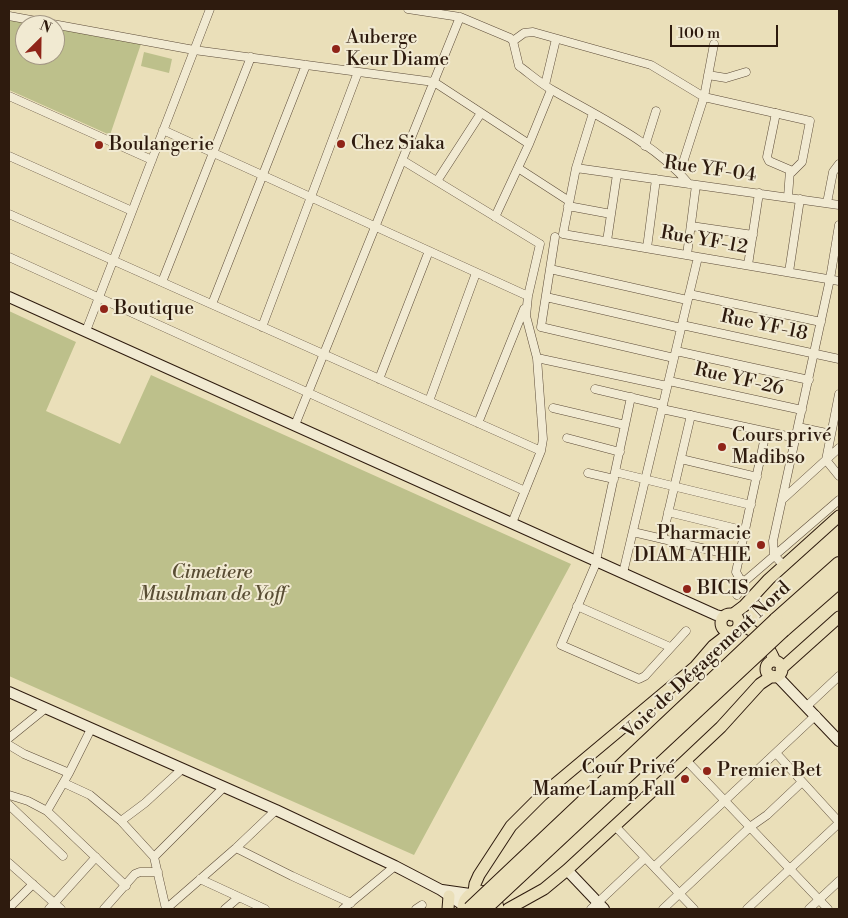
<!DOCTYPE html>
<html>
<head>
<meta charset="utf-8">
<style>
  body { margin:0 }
  #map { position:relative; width:848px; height:918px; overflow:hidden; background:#eadfb9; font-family:"Libre Bodoni",serif }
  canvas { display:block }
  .frame { position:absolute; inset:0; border:10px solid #2e1b0e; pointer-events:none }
  .north { position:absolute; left:15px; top:15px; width:50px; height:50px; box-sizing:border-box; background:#f1ead2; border:1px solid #a39784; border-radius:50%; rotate:23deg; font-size:14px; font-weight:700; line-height:20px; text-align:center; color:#2e1b0e }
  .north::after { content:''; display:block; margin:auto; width:18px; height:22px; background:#8f2418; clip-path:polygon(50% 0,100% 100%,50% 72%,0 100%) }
  .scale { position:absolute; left:670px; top:25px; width:108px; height:22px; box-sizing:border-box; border:2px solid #2e1b0e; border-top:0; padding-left:6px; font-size:15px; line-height:18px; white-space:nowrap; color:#2e1b0e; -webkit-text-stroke:4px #f1ead2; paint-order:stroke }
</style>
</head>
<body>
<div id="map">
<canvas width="848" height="918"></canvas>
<div class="frame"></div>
<div class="north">N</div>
<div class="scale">100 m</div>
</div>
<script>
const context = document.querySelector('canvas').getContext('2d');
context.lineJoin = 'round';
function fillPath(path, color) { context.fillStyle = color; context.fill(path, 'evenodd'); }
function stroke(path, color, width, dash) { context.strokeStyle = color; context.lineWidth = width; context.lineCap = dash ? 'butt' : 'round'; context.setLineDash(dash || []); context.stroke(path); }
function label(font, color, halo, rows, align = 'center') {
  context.font = font + ' "Libre Bodoni",serif'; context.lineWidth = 4; context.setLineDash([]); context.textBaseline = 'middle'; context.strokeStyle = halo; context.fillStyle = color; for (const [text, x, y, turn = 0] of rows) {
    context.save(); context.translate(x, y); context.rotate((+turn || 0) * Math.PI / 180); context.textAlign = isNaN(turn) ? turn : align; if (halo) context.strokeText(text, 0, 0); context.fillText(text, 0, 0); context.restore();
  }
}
fillPath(new Path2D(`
  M10 19 43 25H25V55H55V27L141 44 110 135 9 90V23Z
  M144 52 172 59 169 73 141 66Z
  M9 311 76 342 46 411 120 444 151 375 571 564 414 855 9 676Z`), '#bdc08b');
const street = new Path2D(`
  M408 9 460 17 510 38 513 41 519 66C530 74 541 84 554 91 597 116 657 144 689 184
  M9 16 194 50 434 82 529 144
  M513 41 524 33 533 32 651 65 704 97 810 121 802 162 791 173
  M708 75 726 78 746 72
  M545 85 556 39
  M9 96 152 160
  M776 113 767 157 769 161 790 170 788 197
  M163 130 528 296
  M645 146 656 111
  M9 156 132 211
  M402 160 540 244
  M518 168 569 201
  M576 168 839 205
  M680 172 704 97 714 44
  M437 181 481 113
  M827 203 833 172 839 164
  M568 206 611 214
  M9 214 541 451
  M495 217 529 144 551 90
  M691 226 753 235
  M563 234 839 281
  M563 234 576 168 593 113
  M555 237 541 327 674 358
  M607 241 617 174
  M647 248 656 179
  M687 255 696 185
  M9 257 525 491
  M748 265 759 193
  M550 269 687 300
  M789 272 800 199
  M162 282 251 57
  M689 294 821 322
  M546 297 681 328
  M212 304 306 65
  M682 325 839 359
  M262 327 358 72
  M86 331 210 9
  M676 351 809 380
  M537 358 667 386
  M379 379 429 251
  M669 381 802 410
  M595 389 663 405
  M839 394 826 460 839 476
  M429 401 476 273
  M553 408 625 425
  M662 409 796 438
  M478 423 524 309
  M295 425 460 17
  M798 427 831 434
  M567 438 620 452
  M681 459 757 477
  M615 472 751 505
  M588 473 614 479
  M783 499 839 448
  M668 512 746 531
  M512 523 541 451 543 439 537 358 526 316 528 296 540 244
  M633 532 740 557
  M662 539 691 415
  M596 561 631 397
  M597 561 561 645 639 679 645 676 686 631
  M784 566 774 555 773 541 830 279 839 225
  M623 573 698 257
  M745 581 839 500
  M737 595 745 581 740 579 736 572 766 432
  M577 606 670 647
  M807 706 839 676
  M9 738 46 708
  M9 745 24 754 69 773
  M776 753 839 822
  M686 760 828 909
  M64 783 90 795 121 821 154 857 166 909 236 848 276 810
  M9 795 28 801 47 811 126 886
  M9 805 63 856
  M47 811 69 773 91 729
  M121 821 145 803 182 769
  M615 826 694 909
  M236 848 292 876 351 903
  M154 857 224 787
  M9 863 61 909
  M654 867 816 715
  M200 879 265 909
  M9 908 33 884
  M49 909 96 857
  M104 909 135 874 140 872H158
  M225 909 239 897
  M343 909 395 866
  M416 909 422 905
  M591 909 645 858
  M663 909 750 827 767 815 802 782
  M747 909 839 823
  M809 909 839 881`);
const secondary = new Path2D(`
  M9 297 716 615 724 617
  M777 676 839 741
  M9 692 276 810 395 866 441 890 463 905
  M567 870 604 909
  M442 890 470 894`);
const primary = new Path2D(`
  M721 623a9 9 0 1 1 18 0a9 9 0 1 1-18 0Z
  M732 615 744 606 769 579 839 516
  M739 624C760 633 766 641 775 661
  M766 669a8 8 0 1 1 16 0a8 8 0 1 1-16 0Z
  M781 669 839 617
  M474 892 475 884 479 875 511 826 542 795 695 667 713 646 731 632
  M448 909 449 896
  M463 909C463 899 469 893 479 891 490 891 497 898 498 909
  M508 909 544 889 567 870 686 760 721 727 760 684 772 676`);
const highway = new Path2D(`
  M776 620 839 564
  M783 630 839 581`);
stroke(street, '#5d4c39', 9);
stroke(secondary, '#2e1b0e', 12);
stroke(primary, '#2e1b0e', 13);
stroke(highway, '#2e1b0e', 16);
stroke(street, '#f1ead2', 8);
stroke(secondary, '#f1ead2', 10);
stroke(primary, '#eadfb9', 11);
stroke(highway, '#eadfb9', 14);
const highwayBridge = new Path2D(`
  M470 909 776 620
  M484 909 783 630`);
stroke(highwayBridge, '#2e1b0e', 16, []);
stroke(highwayBridge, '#eadfb9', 14);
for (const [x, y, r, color] of [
  [336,49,5,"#8f2418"],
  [341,144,5,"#8f2418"],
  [99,145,5,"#8f2418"],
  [104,309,5,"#8f2418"],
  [722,447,5,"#8f2418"],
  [761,545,5,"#8f2418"],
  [687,589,5,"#8f2418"],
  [707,771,5,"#8f2418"],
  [685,779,5,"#8f2418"]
]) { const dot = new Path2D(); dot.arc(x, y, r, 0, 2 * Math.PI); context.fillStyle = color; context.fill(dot); stroke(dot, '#f1ead2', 2); }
label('19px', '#2e1b0e', '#f1ead2', [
  ["Auberge",346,38],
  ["Keur Diame",346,60],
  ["Chez Siaka",351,144],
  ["Boulangerie",109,145],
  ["Boutique",114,309],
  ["Cours privé",732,436],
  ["Madibso",732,458],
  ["Pharmacie",751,534,"right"],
  ["DIAM ATHIE",751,556,"right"],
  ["BICIS",697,589],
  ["Cour Privé",675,768,"right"],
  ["Mame Lamp Fall",675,790,"right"],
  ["Premier Bet",717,771]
], 'left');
label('19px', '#2e1b0e', '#f1ead2', [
  ["Rue YF-04",710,170,8],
  ["Rue YF-12",704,241,10],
  ["Rue YF-18",764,326,12],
  ["Rue YF-26",739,380,13],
  ["Voie de Dégagement Nord",707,661,-43]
]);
label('italic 19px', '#594d34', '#f1ead2', [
  ["Cimetiere",212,573],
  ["Musulman de Yoff",212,595]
]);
</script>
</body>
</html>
